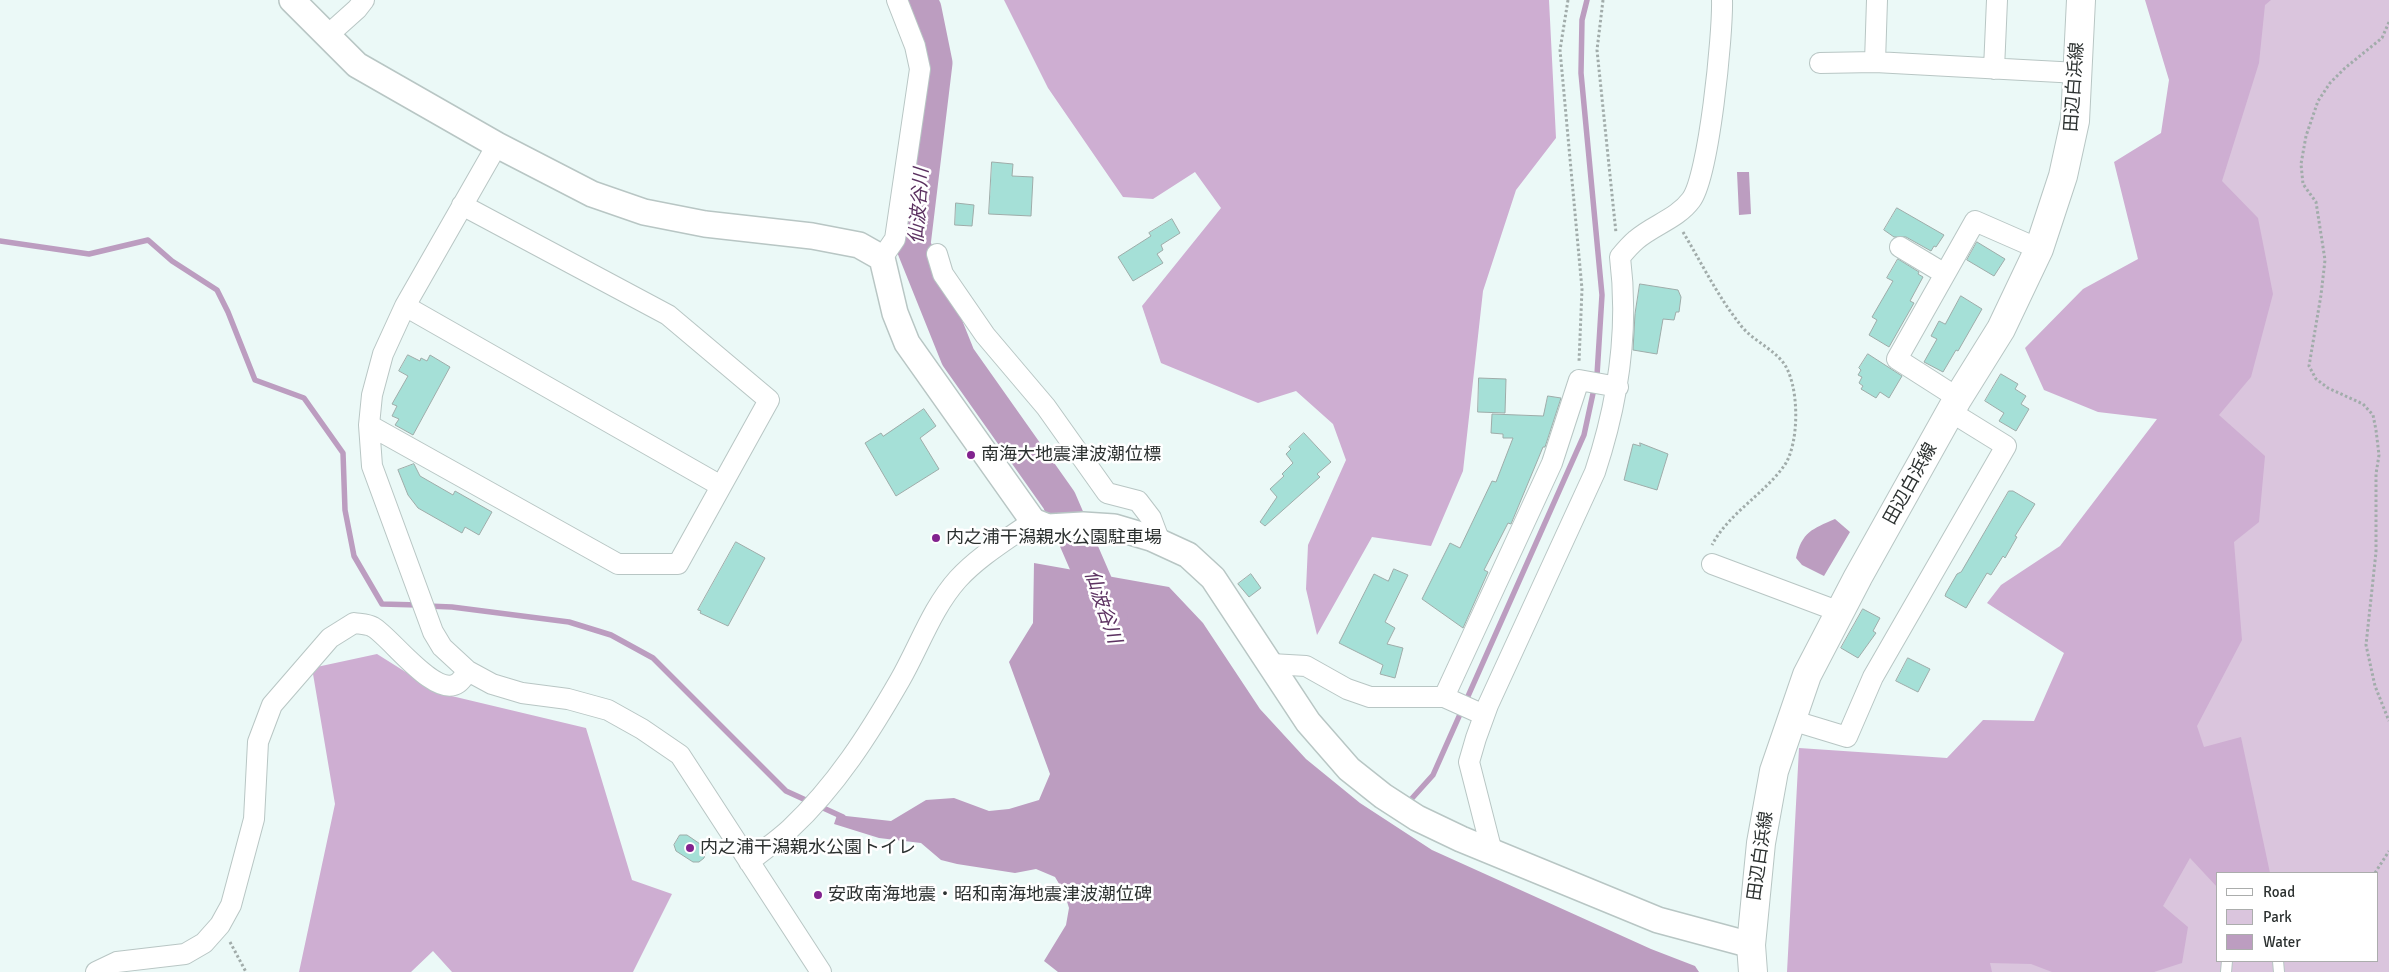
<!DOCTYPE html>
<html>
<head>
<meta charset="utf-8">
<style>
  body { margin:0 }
  #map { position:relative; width:2389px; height:972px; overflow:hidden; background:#ebf9f7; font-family:Signika,sans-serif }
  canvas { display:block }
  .legend { position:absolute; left:2216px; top:872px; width:162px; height:90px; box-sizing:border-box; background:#fff; border:1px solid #abadac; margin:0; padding:6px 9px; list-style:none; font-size:15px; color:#2c3130 }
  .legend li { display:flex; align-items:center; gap:10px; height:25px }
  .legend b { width:25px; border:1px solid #abadac }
</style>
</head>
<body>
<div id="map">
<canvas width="2389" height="972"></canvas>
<ul class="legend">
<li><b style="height:6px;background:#fff"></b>Road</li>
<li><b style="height:14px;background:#dac5dd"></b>Park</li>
<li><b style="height:14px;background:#bc9dc0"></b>Water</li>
</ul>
</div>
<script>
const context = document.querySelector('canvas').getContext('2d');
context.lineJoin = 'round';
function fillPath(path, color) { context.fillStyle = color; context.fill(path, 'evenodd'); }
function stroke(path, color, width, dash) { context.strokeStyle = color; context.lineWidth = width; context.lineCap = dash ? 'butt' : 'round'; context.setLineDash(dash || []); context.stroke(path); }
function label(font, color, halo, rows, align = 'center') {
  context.font = font + ' Signika,"Noto Sans JP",sans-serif'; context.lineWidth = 5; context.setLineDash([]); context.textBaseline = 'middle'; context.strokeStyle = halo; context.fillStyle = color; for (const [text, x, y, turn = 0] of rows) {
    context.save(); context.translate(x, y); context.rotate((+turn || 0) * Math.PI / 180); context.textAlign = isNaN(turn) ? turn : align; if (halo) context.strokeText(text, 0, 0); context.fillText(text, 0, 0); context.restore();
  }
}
fillPath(new Path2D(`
  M2230 0H2389V972H1957L2086 931ZM2218 873H2378V961H2218Z`), '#dac5dd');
fillPath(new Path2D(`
  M1004 0H1549L1556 138 1516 190 1483 291 1463 471 1431 546 1372 537 1317 635 1306 589 1308 545 1346 460 1333 424 1296 391 1258 403 1161 363 1142 306 1221 208 1195 172 1153 199 1123 197 1048 88Z
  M2145 0H2271L2265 5 2259 63 2222 181 2258 218 2273 294 2251 377 2219 415 2265 456 2259 522 2234 542 2242 640 2197 726 2204 747 2241 737 2270 873H2218V888L2190 858 2163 906 2188 927 2182 963 2154 972H2052L2031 964 1990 963 1992 972H1787L1799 748 1947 758 1983 720 2034 721 2064 653 1987 603 2001 585 2060 546 2157 419 2098 412 2044 390 2025 348 2083 289 2138 259 2114 162 2161 133 2169 80Z
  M377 654 439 693 586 728 632 880 672 894 633 972H452L433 951 411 972H299L335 804 312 668Z`), '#ceaed2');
fillPath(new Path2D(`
  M1737 172H1749L1751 214 1739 215Z
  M1835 519 1850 532 1824 576 1802 565 1796 558C1802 532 1812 529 1835 519Z
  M1034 563 1169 587 1203 623 1260 709 1306 759 1360 803 1432 850 1651 949 1695 966 1699 972H1058L1044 961 1066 925 1069 908 1064 892 1055 877 1036 869 1015 873 957 864 941 860 921 843 879 838 834 824 837 815 891 821 926 800 954 798 989 811 1009 809 1039 800 1050 774 1009 662 1033 623Z`), '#bc9dc0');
stroke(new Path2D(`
  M0 241 89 254 148 240 172 261 217 290 228 312 255 380 304 398 343 453 345 510 354 556 382 604 418 605
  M427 606 452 607 569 622 611 635 653 658 786 791 843 817
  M1406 805 1433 775 1584 435 1597 375 1602 295 1581 73 1582 20 1587 0`), '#bc9dc0', 5.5);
stroke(new Path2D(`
  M918 0 924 9 935 63 913 245 958 357 1059 500 1110 618`), '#bc9dc0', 35);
const building = new Path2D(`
  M992 162 1013 164 1012 176 1033 177 1031 216 989 214Z
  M956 203 974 205 972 226 955 225Z
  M1897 208 1944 235 1936 247 1934 246 1931 251 1906 237H1894L1884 230Z
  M1172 219 1180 233 1161 245 1163 250 1157 254 1163 263 1133 281 1118 257 1151 236 1149 233Z
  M1977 242 2005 259 1994 276 1967 260Z
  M1898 259 1919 272 1918 274 1923 277 1910 301 1914 303 1889 347 1869 335 1877 320 1872 317 1893 281 1887 278Z
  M1640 284 1678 290 1681 297 1679 312H1676L1674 320 1663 319 1657 354 1633 350 1635 314Z
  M1961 296 1982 309 1958 351 1956 350 1943 372 1924 362 1937 339 1931 336 1939 321 1945 324Z
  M1868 354 1902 376 1889 398 1880 392 1876 398 1861 389 1863 386 1859 383 1862 377 1858 375 1861 370 1859 368Z
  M408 355 420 361 421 358 427 361 430 355 450 367 413 435 395 425 399 419 392 416 397 406 392 404 408 376 399 371Z
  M2001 374 2018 384 2015 389 2026 396 2021 404 2029 409 2016 431 1999 421 2004 413 1985 401Z
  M1479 378 1506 379 1505 413 1478 412Z
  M1548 396 1561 398 1545 447H1543L1511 524 1508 523 1484 570 1488 572 1463 628 1422 599 1450 543 1460 548 1492 481 1496 482 1513 438H1503V434L1491 433 1492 414 1543 416Z
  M924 409 936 426 920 438 939 469 896 496 865 443 881 433 883 436Z
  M1304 433 1331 462 1317 474 1320 477 1265 526 1260 522 1277 497 1270 489 1284 476 1282 474 1293 463 1286 454 1291 449 1289 447Z
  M1640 443 1668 454 1657 490 1624 480 1633 444 1640 446Z
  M414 464 420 476 453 495 455 491 492 512 479 535 465 527 462 533 418 508 408 495 398 470Z
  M2009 491H2013L2035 504 2015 536 2017 537 2005 558 2003 556 1991 575 1987 573 1966 608 1945 596 1946 593 1957 574 1961 572Z
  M736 542 765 558 728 626 700 613 701 611 698 610Z
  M1394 569 1408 575 1385 622 1395 628 1387 644 1403 648 1395 678 1380 674 1383 665 1339 643 1374 574 1388 581Z
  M1251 574 1261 588 1249 597 1238 584Z
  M1863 609 1880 618 1873 631 1876 633 1858 658 1841 648Z
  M1908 658 1930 669 1918 692 1896 681Z
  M680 835H687L703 846 706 851 704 858 699 862H693L676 851 674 845Z`);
fillPath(building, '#a5e0d7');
stroke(building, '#9eaca9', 1);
const service = new Path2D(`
  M2278 961 2279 972
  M2226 972 2227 961`);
const minor = new Path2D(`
  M328 35 357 9 364 0
  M1875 62 1877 0
  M1820 63 1875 62 2078 73
  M1994 69 1997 0
  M497 145 405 306 383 354 372 395 369 425 372 466 433 632 442 647 468 671 492 684 522 693 568 699 608 710 642 729 680 755 821 972
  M1900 247 1945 274
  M937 254 943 274 985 335 1046 407 1107 493 1138 501 1151 518 1160 542
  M882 258 895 239 920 69 915 46 897 0
  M405 306 721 486
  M1958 398 1897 359 1975 221 2039 249
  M369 425 618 564H678L769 400 668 315 462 205
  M1712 564 1840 612
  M1271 664 1306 666 1347 689 1370 697H1444L1484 715
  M1444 697 1552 463 1579 380 1618 387
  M1791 720 1847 737 1873 677 2006 446 1951 412
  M1492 852 1469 762 1476 738 1488 705 1595 472C1618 403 1629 329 1620 257 1625 251 1630 245 1636 240 1653 225 1677 219 1691 200 1709 177 1723 33 1722 0
  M749 862C762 851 777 841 790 829 836 786 869 734 900 680 919 647 932 608 958 579 979 556 1008 539 1033 521
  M96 972 117 962 185 954 204 943 220 925 231 905 254 819 258 742 272 705 330 638 354 623C360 624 368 624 373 627 391 637 435 699 458 683 462 680 465 675 468 671`);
const tertiary = new Path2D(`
  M292 0 357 65 497 145 592 194 644 212 705 224 812 236 859 245 882 258 895 313 907 343 1033 521 1048 527 1083 525 1114 527 1151 538 1188 555 1213 578 1308 722 1349 769 1383 796 1417 818 1461 839 1658 920 1751 945`);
const primary = new Path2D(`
  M1753 972 1751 945 1761 843 1774 771 1807 675 1858 577 1958 398 2001 329 2039 249 2063 176 2075 121 2081 0`);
stroke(service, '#b8c6c4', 12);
stroke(minor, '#b8c6c4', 22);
stroke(tertiary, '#b8c6c4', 28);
stroke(primary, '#b8c6c4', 30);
stroke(new Path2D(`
  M1568 0 1560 50 1582 289 1579 362
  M1603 0 1597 50 1616 233
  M2389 22 2382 38 2345 68 2330 83 2318 101 2306 136 2301 164 2303 184 2316 202 2325 260 2321 295 2309 366 2316 379 2328 388 2363 404 2373 415 2376 430 2379 455 2376 474V552L2366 645 2375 686 2389 721
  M1683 232C1701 262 1717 295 1739 323 1750 339 1769 346 1782 361 1800 382 1800 444 1784 466 1763 495 1729 513 1712 545
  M2375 873 2389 851
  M230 942 246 972`), '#a1acaa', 3, [2.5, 2.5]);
stroke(service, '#fff', 10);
stroke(minor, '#fff', 20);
stroke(tertiary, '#fff', 25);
stroke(primary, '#fff', 28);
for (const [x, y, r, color] of [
  [971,455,5,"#82238f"],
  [936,538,5,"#82238f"],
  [690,848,5,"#82238f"],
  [818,895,5,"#82238f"]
]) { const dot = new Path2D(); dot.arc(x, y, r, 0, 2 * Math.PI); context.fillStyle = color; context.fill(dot); stroke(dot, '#fff', 2); }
label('18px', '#2c3130', '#fff', [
  ["田辺白浜線",2075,87,-86],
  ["田辺白浜線",1911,484,-61],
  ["田辺白浜線",1761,856,-82]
]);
label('18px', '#2c3130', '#fff', [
  ["南海大地震津波潮位標",981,455],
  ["内之浦干潟親水公園駐車場",946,538],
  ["内之浦干潟親水公園トイレ",700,848],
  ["安政南海地震・昭和南海地震津波潮位碑",828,895]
], 'left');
label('italic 19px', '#5c3261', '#fff', [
  ["仙波谷川",920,206,-86],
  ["仙波谷川",1102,607,71]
]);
</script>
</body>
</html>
